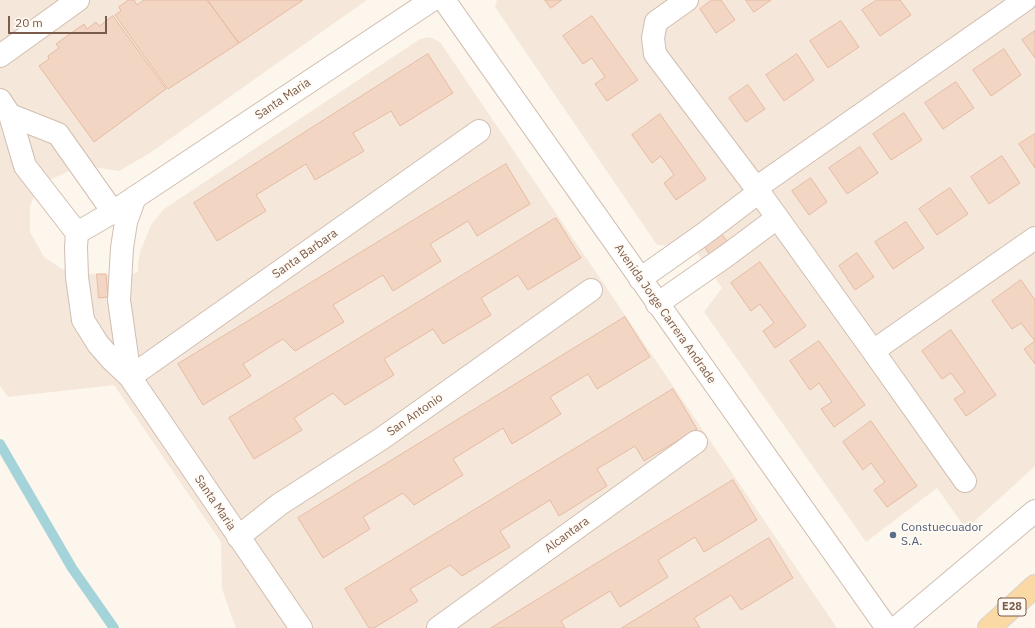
<!DOCTYPE html>
<html>
<head>
<meta charset="utf-8">
<style>
  body { margin:0 }
  #map { position:relative; width:1035px; height:628px; overflow:hidden; background:#fdf6ec; font-family:"IBM Plex Sans",sans-serif }
  canvas { display:block }
  .scale { position:absolute; left:8px; top:16px; width:99px; height:18px; box-sizing:border-box; border:2px solid #7a5c4d; border-top:0; padding-left:5px; font-size:12px; line-height:14px; white-space:nowrap; color:#7a5c4d; -webkit-text-stroke:3px #fffaf3; paint-order:stroke }
</style>
</head>
<body>
<div id="map">
<canvas width="1035" height="628"></canvas>
<div class="scale">20 m</div>
</div>
<script>
const context = document.querySelector('canvas').getContext('2d');
context.lineJoin = 'round';
function fillPath(path, color) { context.fillStyle = color; context.fill(path, 'evenodd'); }
function stroke(path, color, width, dash) { context.strokeStyle = color; context.lineWidth = width; context.lineCap = dash ? 'butt' : 'round'; context.setLineDash(dash || []); context.stroke(path); }
function label(font, color, halo, rows, align = 'center') {
  context.font = font + ' "IBM Plex Sans",sans-serif'; context.lineWidth = 3.5; context.setLineDash([]); context.textBaseline = 'middle'; context.strokeStyle = halo; context.fillStyle = color; for (const [text, x, y, turn = 0] of rows) {
    context.save(); context.translate(x, y); context.rotate((+turn || 0) * Math.PI / 180); context.textAlign = isNaN(turn) ? turn : align; if (halo) context.strokeText(text, 0, 0); context.fillText(text, 0, 0); context.restore();
  }
}
fillPath(new Path2D(`
  M0 0H367L150 153 119 171 100 168H76L41 184 30 205V232L44 257 62 269 75 273 126 276 138 272V264L140 252 151 225 164 209 420 39 430 37 440 42 837 628H236L222 589 221 542 114 385 8 397 0 386Z
  M497 0H1035V466L966 529 937 488 866 542 704 312 722 288 712 273 692 246 657 245 495 7Z`), '#f5e8da');
stroke(new Path2D(`
  M0 444 72 568 114 628`), '#a5d3da', 10);
const building = new Path2D(`
  M129 0H134L137 5 144 0H207L239 43 168 89 115 15 121 11 119 7Z
  M208 0H303L239 43Z
  M545 0H562L551 8Z
  M712 0H721L735 20 716 33 700 9Z
  M746 0H771L754 12Z
  M877 0H900L911 15 880 36 862 10Z
  M113 16 166 89 94 142 39 66 49 59 48 56 59 48 56 44 84 24 87 29 96 22 99 26Z
  M592 16 638 80 607 101 595 84 605 77 592 58 583 64 563 36Z
  M841 21 859 47 828 68 810 41Z
  M1035 31V58L1022 40Z
  M1004 49 1021 75 991 96 973 70Z
  M428 54 453 93 400 126 391 111 353 133 364 151 315 180 306 164 256 195 266 211 217 241 194 203Z
  M797 54 814 80 784 101 766 75Z
  M956 82 974 108 943 129 925 103Z
  M748 85 765 109 746 122 729 98Z
  M904 113 922 140 891 160 873 134Z
  M660 114 706 179 676 200 664 183 674 175 661 156 652 163 632 135Z
  M1035 134V168L1019 144Z
  M860 147 878 173 847 194 829 168Z
  M1002 156 1020 183 989 204 971 177Z
  M506 164 530 204 477 236 468 221 430 244 441 261 393 291 383 275 333 305 344 322 295 351 283 339 243 364 251 376 203 405 178 364Z
  M811 178 827 202 809 215 792 191Z
  M950 188 968 214 937 235 919 209Z
  M556 218 581 258 528 290 518 275 481 298 491 315 443 344 433 329 384 359 394 375 345 405 333 393 294 418 302 430 254 459 229 418Z
  M906 222 924 248 893 269 875 242Z
  M719 231 728 242 710 255 702 243Z
  M857 253 874 277 855 290 839 266Z
  M760 262 806 326 775 348 763 331 774 323 760 304 751 311 731 283Z
  M97 274H106L108 297 99 298Z
  M1021 280 1035 300V364L1024 349 1035 341 1021 323 1012 329 992 301Z
  M625 317 650 357 597 389 588 374 550 397 561 414 512 444 503 428 453 459 463 475 414 505 403 493 363 517 370 529 323 558 298 518Z
  M951 330 996 395 966 416 954 399 965 392 951 373 942 379 922 351Z
  M819 341 865 405 834 427 821 409 832 402 819 383 810 390 790 361Z
  M673 389 697 429 644 461 635 446 597 469 607 486 559 516 550 500 500 531 510 547 462 576 450 565 410 589 418 601 374 628H369L345 589Z
  M871 421 917 486 887 507 874 490 885 482 871 463 863 470 843 442Z
  M733 480 757 520 704 552 695 537 658 560 668 577 620 607 610 591 561 621 565 628H491Z
  M769 538 793 578 741 610 731 595 694 618 700 628H622Z`);
fillPath(building, '#f3d5c3');
stroke(building, '#e6bba3', 1);
const minor = new Path2D(`
  M444 0 887 628
  M687 0 656 22 653 38 655 54 759 192 873 351 965 481
  M0 56 78 0
  M0 100 10 115 58 134 113 212
  M10 115 25 166 77 233
  M756 188 1025 0
  M77 233 76 247 77 277 83 320 98 344 112 360 130 377 301 628
  M77 233 113 212 432 0
  M640 279 705 233 759 192
  M657 304 726 256 777 218
  M873 351 1035 238
  M130 377 479 131
  M130 377 119 300 122 248 126 222 135 197
  M238 537 280 504 381 439 591 290
  M438 628 696 442
  M896 628 1035 511`);
const major = new Path2D(`
  M989 628 1035 586`);
stroke(minor, '#d1beb0', 24);
stroke(major, '#dad1cd', 24);
stroke(minor, '#fff', 22);
stroke(major, '#fbd9a5', 22);
for (const [x, y, r, color] of [
  [893,535,4,"#5c6f8a"]
]) { const dot = new Path2D(); dot.arc(x, y, r, 0, 2 * Math.PI); context.fillStyle = color; context.fill(dot); stroke(dot, '#fffaf3', 1.5); }
for (const [x, y, w] of [
  [1012,607,28]
]) { const box = new Path2D(); box.roundRect(x - w / 2, y - 9, w, 18, 3); context.fillStyle = '#fffaf3'; context.fill(box); stroke(box, '#7a5c4d', 1); }
label('bold 11px', '#7a5c4d', null, [
  ["E28",1012,607]
]);
label('12px', '#7a5c4d', '#fffaf3', [
  ["Santa Maria",283,99,-34],
  ["Santa Barbara",305,254,-35],
  ["Avenida Jorge Carrera Andrade",665,314,55],
  ["San Antonio",415,415,-35],
  ["Santa Maria",215,503,56],
  ["Alcantara",567,535,-36]
]);
label('12px', '#4e5e75', '#fffaf3', [
  ["Constuecuador",901,528],
  ["S.A.",901,542]
], 'left');
</script>
</body>
</html>
